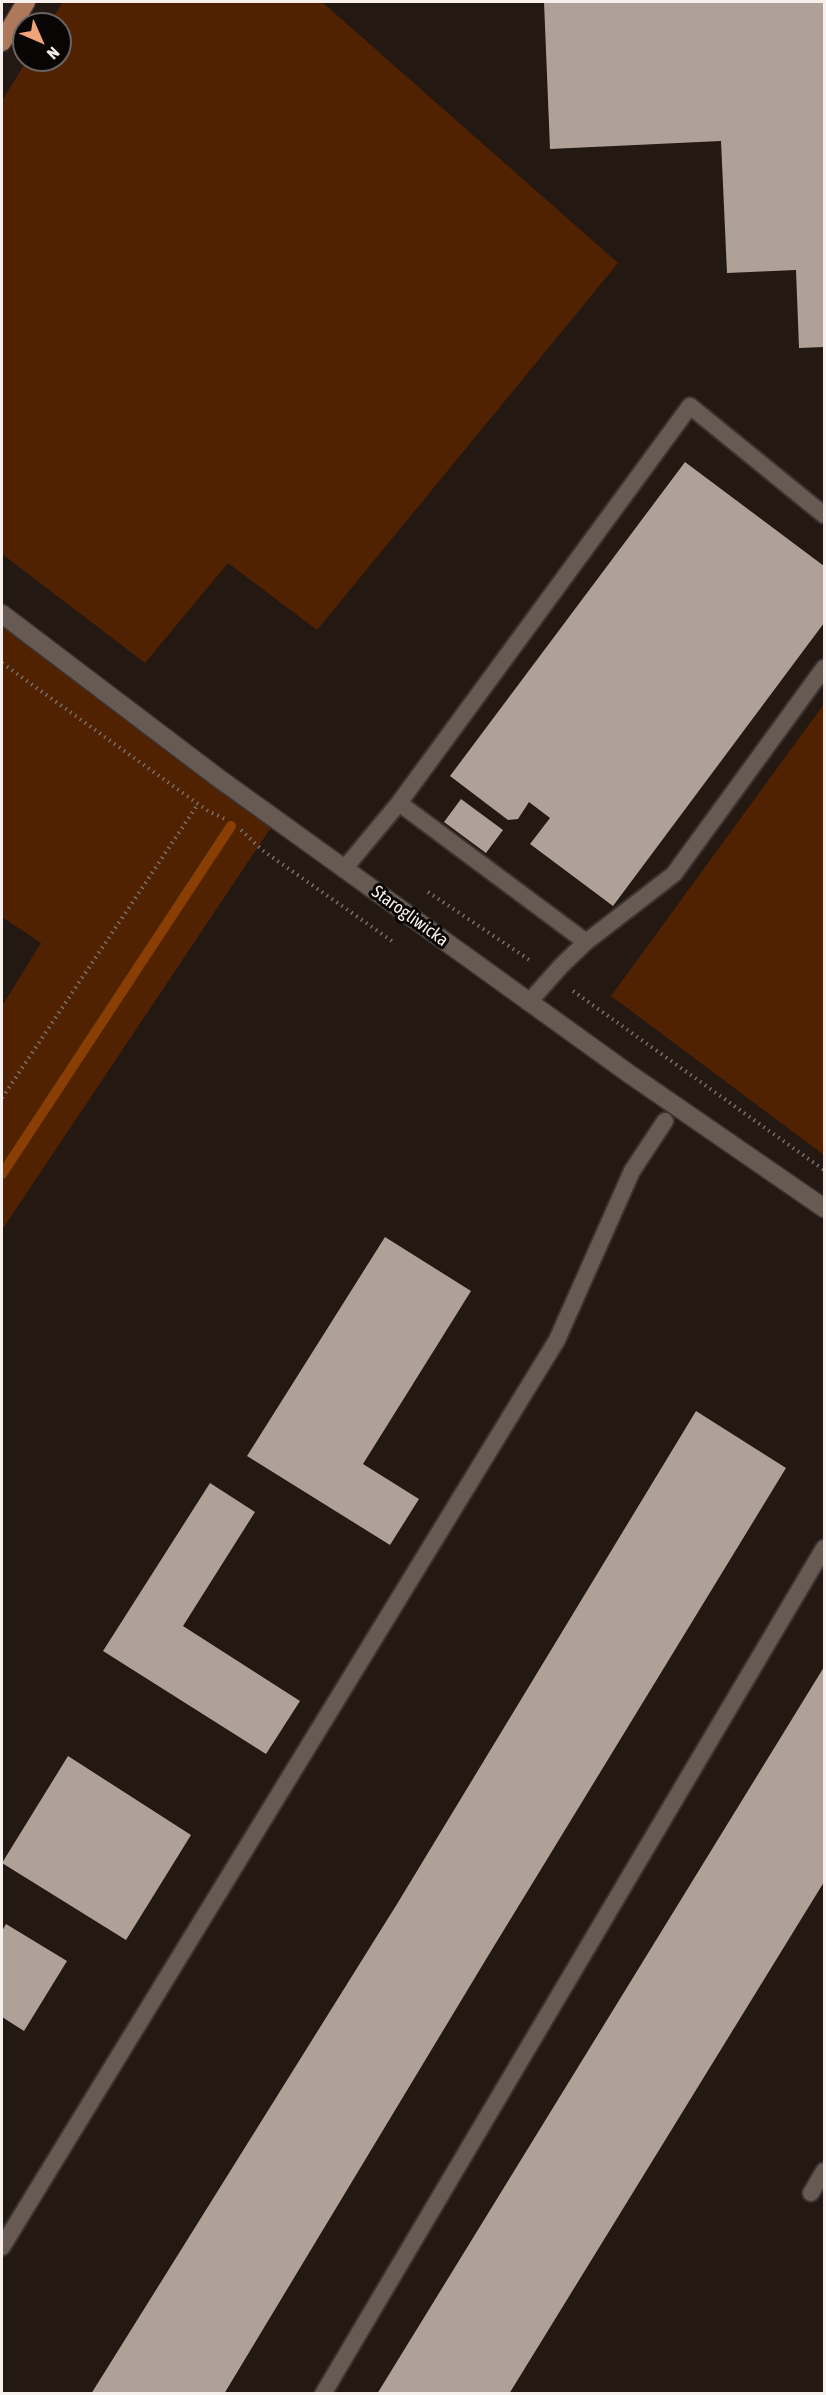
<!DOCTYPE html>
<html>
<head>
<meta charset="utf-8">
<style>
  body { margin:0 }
  #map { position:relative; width:826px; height:2395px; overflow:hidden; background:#231812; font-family:"Asap Condensed",sans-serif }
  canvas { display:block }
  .frame { position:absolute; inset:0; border:3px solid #f8f0ec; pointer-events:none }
  .north { position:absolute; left:12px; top:12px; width:60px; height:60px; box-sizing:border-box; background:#090504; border:2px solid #696361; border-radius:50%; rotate:135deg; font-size:16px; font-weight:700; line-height:24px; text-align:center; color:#f8f0ec }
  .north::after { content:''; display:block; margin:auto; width:21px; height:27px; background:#efa378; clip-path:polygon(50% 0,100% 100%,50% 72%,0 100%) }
</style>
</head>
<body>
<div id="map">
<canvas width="826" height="2395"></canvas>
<div class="frame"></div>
<div class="north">N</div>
</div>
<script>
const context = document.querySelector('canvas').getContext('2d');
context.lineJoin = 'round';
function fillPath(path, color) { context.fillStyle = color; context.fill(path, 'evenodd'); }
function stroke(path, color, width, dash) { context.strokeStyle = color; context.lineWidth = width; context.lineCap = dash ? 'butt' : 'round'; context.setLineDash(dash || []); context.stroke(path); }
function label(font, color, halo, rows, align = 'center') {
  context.font = font + ' "Asap Condensed",sans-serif'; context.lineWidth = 6; context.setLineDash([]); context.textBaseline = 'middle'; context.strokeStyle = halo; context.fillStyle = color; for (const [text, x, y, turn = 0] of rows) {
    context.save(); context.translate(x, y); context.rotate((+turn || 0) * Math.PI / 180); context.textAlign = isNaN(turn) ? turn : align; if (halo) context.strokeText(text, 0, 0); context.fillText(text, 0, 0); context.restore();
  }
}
fillPath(new Path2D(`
  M63 2H322L618 263 317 630 228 563 145 663 2 554V101L27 60H60V24H49Z
  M2 614 276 820 2 1230V1006L41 943 2 917Z
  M824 704V1155L611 996Z`), '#512202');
stroke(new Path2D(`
  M2 1174 231 826`), '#893e04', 10);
fillPath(new Path2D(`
  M544 2H824V347L799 348 796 270 727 273 721 141 550 149Z
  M685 462 824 566V623L613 906 530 844 550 818 529 802 518 819 508 820 450 776Z
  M461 799 503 830 486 853 444 822Z
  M385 1237 471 1291 363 1464 419 1499 390 1545 247 1456Z
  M696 1411 786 1468 488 1956 224 2394H91L397 1904Z
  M210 1483 255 1512 183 1626 300 1701 266 1754 103 1651Z
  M824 1667V1882L509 2394H377Z
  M68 1756 191 1835 126 1940 2 1863Z
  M6 1924 67 1961 24 2031 2 2017V1931Z`), '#afa098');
const lane = new Path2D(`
  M399 803 690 406 824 515
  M344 869 399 803 586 942 561 966 529 1002
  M586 942 674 874 824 668
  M811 2193 824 2171
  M2 2247 557 1340 632 1171 665 1121
  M323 2394 824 1548`);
const secondary = new Path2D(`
  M2 614 217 777 628 1073 824 1208`);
const primary = new Path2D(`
  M2 42 26 2`);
stroke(lane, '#3b3331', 20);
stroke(secondary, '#3b3331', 21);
stroke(primary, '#3b3331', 21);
stroke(new Path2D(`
  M2 663 208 811 225 819
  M241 830 262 850 392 941
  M428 892 531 961
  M573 991 824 1170
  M2 1098 198 804`), '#7a716b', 4, [1.5, 4.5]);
stroke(lane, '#675a53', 16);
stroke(secondary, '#675a53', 18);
stroke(primary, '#ae795b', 18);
label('18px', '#f8f0ec', '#090504', [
  ["Starogliwicka",410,916,36]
]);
</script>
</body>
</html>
